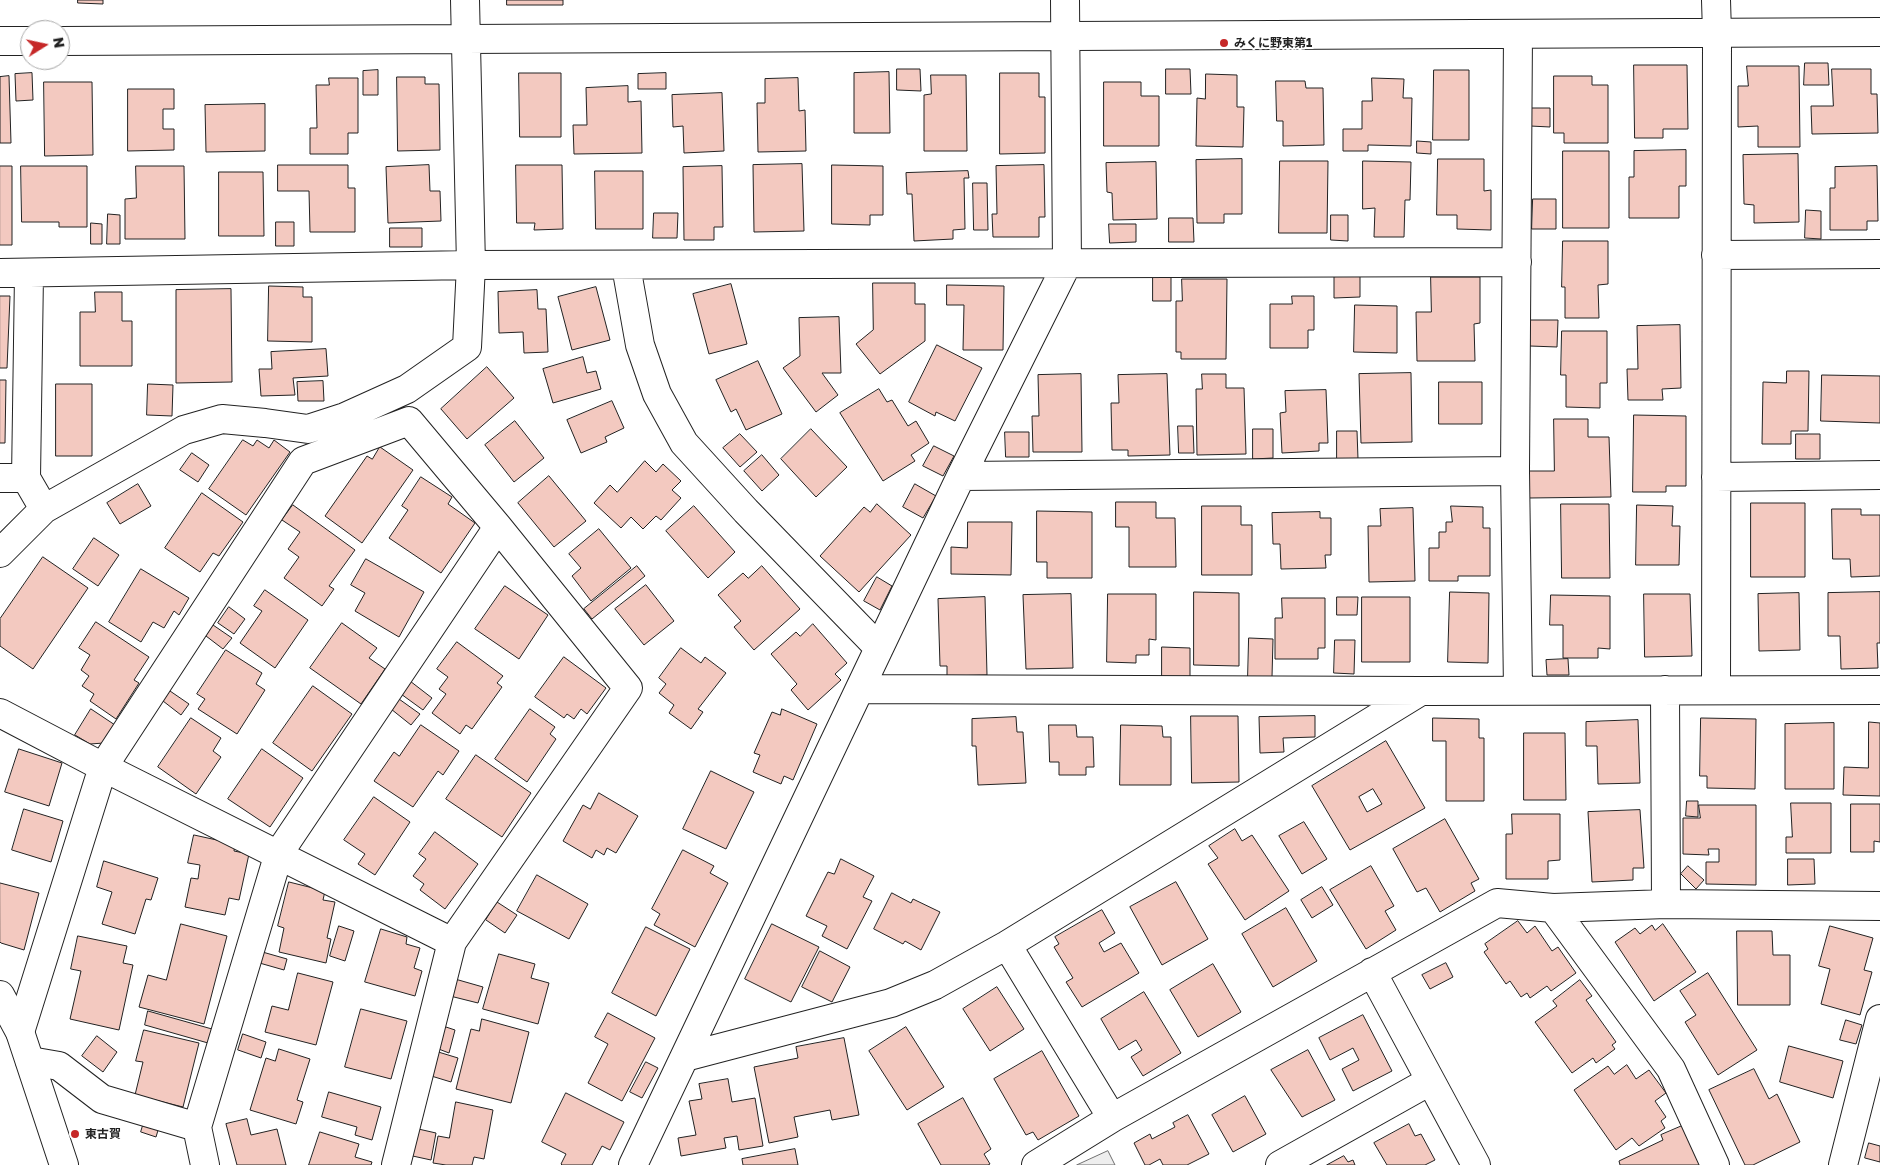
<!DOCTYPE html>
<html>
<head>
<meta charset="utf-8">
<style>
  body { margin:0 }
  #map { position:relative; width:1880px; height:1165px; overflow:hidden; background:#fff; font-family:"Golos Text",sans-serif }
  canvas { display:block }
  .north { position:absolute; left:20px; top:20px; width:50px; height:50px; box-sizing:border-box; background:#fff; border:1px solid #a7a7a7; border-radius:50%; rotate:80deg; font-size:14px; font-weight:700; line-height:20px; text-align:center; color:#222 }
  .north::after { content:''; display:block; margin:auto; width:18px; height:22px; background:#c62828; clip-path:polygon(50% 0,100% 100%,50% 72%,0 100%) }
</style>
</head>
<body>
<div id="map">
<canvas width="1880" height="1165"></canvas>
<div class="north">N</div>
</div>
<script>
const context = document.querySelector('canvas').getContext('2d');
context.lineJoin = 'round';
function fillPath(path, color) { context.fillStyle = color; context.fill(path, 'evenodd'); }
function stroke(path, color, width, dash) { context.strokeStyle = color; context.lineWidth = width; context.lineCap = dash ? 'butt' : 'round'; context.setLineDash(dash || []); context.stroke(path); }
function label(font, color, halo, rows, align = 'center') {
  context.font = font + ' "Golos Text","Noto Sans JP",sans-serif'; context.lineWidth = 4; context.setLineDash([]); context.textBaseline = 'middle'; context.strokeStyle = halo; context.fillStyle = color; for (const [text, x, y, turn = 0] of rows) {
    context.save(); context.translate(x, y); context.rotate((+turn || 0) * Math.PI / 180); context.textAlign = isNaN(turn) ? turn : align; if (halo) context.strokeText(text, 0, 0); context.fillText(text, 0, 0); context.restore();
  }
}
const green = new Path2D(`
  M1108 1151 1115 1165H1077Z`);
fillPath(green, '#eee');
stroke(green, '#6f6f6f', 1);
const building = new Path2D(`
  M78 0H103V4L78 3Z
  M507 0H563V5H507Z
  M1805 63H1828L1829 85H1804Z
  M1634 65H1687L1688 129H1663V138H1635Z
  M1747 66H1799L1800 147H1758V126L1738 127V86H1748Z
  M897 69H920L921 91 897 90Z
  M1166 69H1190L1191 94H1166Z
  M1832 69H1871V94H1877L1878 133 1812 134 1811 106H1833Z
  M378 70V95H363V71Z
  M1434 70H1469V140H1433Z
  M889 72 890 133H854V73Z
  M32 73 33 100 16 101 15 74Z
  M519 73H561V137H520Z
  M666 73V89H638V74Z
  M1000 73H1039V97H1045V153L1000 154Z
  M1206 74 1237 75V107H1244L1243 147 1196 146 1197 98 1205 99Z
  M931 75H966L967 151H924V95L931 94Z
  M9 76 11 143H0V77Z
  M1554 76H1592V85H1608V143H1564V133H1554Z
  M397 77H425V84H439L440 150 398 151Z
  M329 78H358V133H348V154H310V128H317L316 85H329Z
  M798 78 799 111 805 110 806 151 758 152 757 103H765V79Z
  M1372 78 1404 79 1403 98H1412L1411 146 1368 145V151H1343V129H1362V101H1372Z
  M1276 81H1305L1306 88H1323L1324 145 1283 146V121H1277Z
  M44 82H92L93 155 45 156Z
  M1104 82H1141V96H1159V146H1104Z
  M628 86V102L641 101 642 153 574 154 573 125H587L586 88Z
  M128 89H174V109H163V129H174V150L128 151Z
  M722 93 724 151 684 153 683 126 673 127 672 95Z
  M265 104V151L206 152 205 105Z
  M1530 108H1550V127L1530 126Z
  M1417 141 1431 142V154L1417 153Z
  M1686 150V186H1679V218H1629V177H1634V151Z
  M1563 151H1609V228H1563Z
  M1798 154 1799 222 1754 223V205L1744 204 1743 155Z
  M1242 159V214H1224V223H1197L1196 160Z
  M1438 159H1484V191L1491 190V230L1457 229V215H1437Z
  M1280 161H1328L1327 233H1279Z
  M1363 161 1411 162 1410 200H1405L1404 237H1374L1375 208 1363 209Z
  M1156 162 1157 219 1113 220 1112 193 1107 192 1106 163Z
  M802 164 804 231 754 232 753 165Z
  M278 165H348V188H355V232H310L309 191H278Z
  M429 165 430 191H440L441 221 388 223 386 167Z
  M516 165H562L563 229 534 230 535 223H517Z
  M832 165 883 166V215H870V225L832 224Z
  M1044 165 1045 217H1039V237H993L992 214H997L996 166Z
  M0 166H12V245H0Z
  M21 166H87V227H59V222H22Z
  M136 166H184L185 239H125V199L136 198Z
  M722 166 723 227H714V240H684L683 167Z
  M1877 166 1878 221H1867V230H1830V188H1835V167Z
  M595 171H643V229H596Z
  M968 171 969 178H964L965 229 953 230V239L914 241 912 194H907L906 173Z
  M219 172H263L264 236H219Z
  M973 183H987L988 230H974Z
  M1533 199H1556V229H1532Z
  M1806 210 1821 211V239L1805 238Z
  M654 213H678L677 238H653Z
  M108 214 120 215V244H107Z
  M1331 215H1348V241L1331 240Z
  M1169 218H1193L1194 242H1169Z
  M276 222H294V246H276Z
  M91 223 102 224V244H91Z
  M1109 224H1136V242L1110 243Z
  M390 228H422V247H390Z
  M1563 241H1608V284L1598 285 1599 318H1565V287H1562Z
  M1360 276V297L1334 298V277Z
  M1153 277H1171V301H1153Z
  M1431 277H1480V323L1474 324 1475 361H1417L1416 312H1431Z
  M1182 279H1227L1226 359H1181V352H1176V301H1182Z
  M873 283H915V304H925V341L880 374 856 344 873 330Z
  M731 284 747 344 709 354 693 294Z
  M947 285 1004 286 1003 350H963L964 305H947Z
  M269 286 303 287V297H312V342L268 341Z
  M596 287 610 340 572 350 558 297Z
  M231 289 232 382 176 383V290Z
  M537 290 538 309H546L548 352 524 353 523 332 499 333 498 292Z
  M95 292H122V321H132V366H80V312H95Z
  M0 296H10L7 368H0Z
  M1292 296H1314V330H1308V348H1270V304H1292Z
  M1355 305 1397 306V353L1354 352Z
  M839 317 841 373H822L838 395 816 412 783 368 800 356 799 318Z
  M1530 320H1558L1557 347 1530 346Z
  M1680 325 1681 388 1662 389 1663 400H1628L1627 369H1638L1637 326Z
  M1562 331H1607V383H1600V408L1566 407V375H1561Z
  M937 345 982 368 955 421 936 412 935 416 909 402Z
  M326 349 328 376 293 378 295 395 261 396 259 369H272L271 352Z
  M583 357 587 373 596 371 601 389 553 403 543 369Z
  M758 361 782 414 746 430 736 409 731 412 716 380Z
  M487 367 514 398 467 439 441 409Z
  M1787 371H1809L1808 431H1791V444H1762L1763 382 1786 383Z
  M1411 373 1412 442 1361 443 1359 374Z
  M1081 374 1082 452H1033L1032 416H1039L1038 375Z
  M1167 374 1170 455 1128 456V450H1112L1111 403H1119L1118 375Z
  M1202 374H1226V388H1244L1246 454 1197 455 1196 389H1202Z
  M1822 375 1880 376V423L1821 421Z
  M0 380H6L5 443H0Z
  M323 381 324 401H298L297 382Z
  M1439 382H1482V424H1439Z
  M56 384H92V456H56Z
  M148 384 173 385 172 416 147 415Z
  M879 389 887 402 892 400 908 426 916 421 929 443 911 455 915 461 883 481 840 413Z
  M1326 390 1328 443H1319V451L1282 453 1280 413 1286 412 1285 391Z
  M612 401 624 428 605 437 607 442 581 453 567 420Z
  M1634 415 1686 416V486H1666V492H1633Z
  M1554 419H1588V437H1609L1611 497 1529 498V471H1554Z
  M515 421 544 458 514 482 485 445Z
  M1178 426H1193L1194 453H1179Z
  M811 429 847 467 816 497 781 459Z
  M1253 429H1273V458L1253 459Z
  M1337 431H1357L1358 459H1337Z
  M1005 432H1029V457H1006Z
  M740 434 757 452 740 467 723 448Z
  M1796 434H1820V459H1796Z
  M243 440 253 446 257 440 269 448 274 440 290 452 246 515 209 489Z
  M934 446 954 456 943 476 923 466Z
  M380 447 413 470 362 543 325 516 367 456 372 459Z
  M192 453 209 465 198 482 180 470Z
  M762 455 779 475 762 491 744 471Z
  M645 461 656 472 663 464 681 481 672 490 681 498 661 520 656 516 643 529 631 517 621 528 594 503 610 485 617 492Z
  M549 476 586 521 554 547 518 503Z
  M421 477 452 497 448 504 475 523 441 573 389 538 408 510 402 506Z
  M138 484 151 506 120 524 107 503Z
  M915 484 936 496 923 518 903 507Z
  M202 493 243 522 219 556 213 553 200 572 165 548Z
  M1116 502H1156V518H1175L1176 567H1129V527H1116Z
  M1751 503H1805V577H1751Z
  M877 504 911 535 859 592 820 556 864 507 870 512Z
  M1561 504H1609L1610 578H1562Z
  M293 505 355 550 329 586 334 589 322 606 284 578 299 557 288 549 300 532 282 520Z
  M1637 505 1673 506 1672 526H1680L1679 565H1636Z
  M694 506 735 552 708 578 666 531Z
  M1202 506H1241V525H1252V575H1202Z
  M1451 506 1483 507V528H1490V576H1458V581H1429V548H1439V532H1446V522H1452Z
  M1413 508 1415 581 1369 582 1368 526H1381L1380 509Z
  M1832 509H1861V515H1880V576L1851 577 1850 559H1833Z
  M1037 511 1092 512V578H1047V562H1037Z
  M1320 512V518H1331V555H1325L1326 568 1281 569 1280 544H1273L1272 513Z
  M968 522H1012L1011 575 951 574V547L967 548Z
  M599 529 631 568 591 601 572 576 581 568 569 554Z
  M94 538 119 555 98 586 73 569Z
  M43 557 88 588 33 669 0 646V619Z
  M366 559 424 592 399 637 355 611 365 593 351 585Z
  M637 566 645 576 592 619 584 609Z
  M762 566 800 609 754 650 734 627 741 621 718 595 743 573 748 578Z
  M141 569 189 598 179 615 174 611 164 628 153 622 141 642 109 622Z
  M877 577 892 586 880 610 864 601Z
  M646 585 674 621 644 645 615 609Z
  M505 586 548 615 519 659 475 629Z
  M265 590 308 620 275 668 240 643 262 611 254 606Z
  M1194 592 1239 593V666L1194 665Z
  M1450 592 1489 593 1488 663 1448 662Z
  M1880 592V643H1877L1878 668 1841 669 1840 636H1828V593Z
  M1799 593 1800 650 1759 651 1758 594Z
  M1071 594 1073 668 1026 669 1023 595Z
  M1108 594H1156V640L1149 639V655H1136V663L1107 662Z
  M1644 594H1690L1692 656 1645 657Z
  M1551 595 1610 596V649L1598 648V658H1563V625H1550Z
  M985 597 987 675 947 676V666H940L938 599Z
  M1337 597H1358L1357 615H1337Z
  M1362 597H1410V662H1362Z
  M1282 598H1325V648H1318V659H1275V618H1282Z
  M229 607 245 619 234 634 218 623Z
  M96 622 149 657 134 680 139 683 116 719 90 701 94 694 82 686 89 676 81 670 90 655 79 648Z
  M342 623 377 648 369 658 385 669 361 704 310 668Z
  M813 624 847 663 835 674 841 680 808 710 791 690 797 684 771 654 796 632 800 636Z
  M213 625 232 638 223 649 206 636Z
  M1249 638 1273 639 1272 677H1248Z
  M1335 640H1355L1354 674 1334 673Z
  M457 642 503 676 497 683 502 687 472 729 466 725 460 734 432 713 446 694 439 689 448 677 437 669Z
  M1162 647 1190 648V677H1162Z
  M681 648 701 663 705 657 726 673 698 709 703 712 691 729 669 713 674 705 659 693 666 684 659 678Z
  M226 650 262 673 256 684 265 690 237 734 198 709 205 699 197 694Z
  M564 657 606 688 587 714 581 709 574 719 567 714 564 718 535 697Z
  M1568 659 1569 675H1547L1546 660Z
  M410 681 432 698 423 710 401 694Z
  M313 686 352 714 312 771 273 743Z
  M170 691 189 704 181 715 163 701Z
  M399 699 420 714 411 725 391 709Z
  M91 709 115 725 104 743 90 744 75 735Z
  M530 709 555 727 550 734 556 739 527 782 495 759Z
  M782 709 817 724 793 780 784 776 781 784 753 772 760 755 754 753 772 712 780 715Z
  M1191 716H1238L1239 782 1192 783Z
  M1315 716V737L1283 738 1284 752 1260 753 1259 717Z
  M1016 717 1017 732H1023L1026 783 978 785 976 746H972V719Z
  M191 718 221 738 213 751 221 757 196 794 158 767Z
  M1433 718 1479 719V738H1484V801H1446V741H1433Z
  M1701 718 1756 719 1755 789 1707 788V776H1700Z
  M1638 720 1640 783 1598 784 1597 746H1586V722Z
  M1869 722 1880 723V796L1843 795 1844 767 1868 768Z
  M1834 723V789H1785V724Z
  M421 725 459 751 443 775 438 771 413 807 374 781 394 752 399 756Z
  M1049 725H1076L1077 737H1093L1094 767H1086V775H1059V762H1050Z
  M1121 725 1162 726 1163 737H1171V785H1120Z
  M1524 733H1565L1566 800H1524Z
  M1386 741 1425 808 1350 850 1312 786ZM1373 789 1382 804 1367 812 1359 797Z
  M19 749 62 763 49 806 5 792Z
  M262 749 303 778 270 827 228 799Z
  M476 755 531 793 502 837 446 799Z
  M711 771 754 792 726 849 683 829Z
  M599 793 638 816 616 853 607 848 604 855 596 850 592 858 563 841 583 805 590 809Z
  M374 797 410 822 375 875 358 864 365 854 344 840Z
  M1687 801H1698V817L1686 816Z
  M1791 803H1831V853H1786V837H1792Z
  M1851 804H1880V842L1874 841V852H1851Z
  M1699 805H1756V885L1706 884V862H1719V849H1708L1709 855 1683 854V818H1700Z
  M24 809 63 821 51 862 12 850Z
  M1640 810 1644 868H1633V880L1592 882 1588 812Z
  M1512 814H1560V860L1548 861V879H1506V834H1512Z
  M1445 819 1479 879 1471 883 1475 891 1440 912 1426 888 1417 892 1393 849Z
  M1304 822 1327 859 1302 874 1279 836Z
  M1235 829 1242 841 1252 835 1289 891 1245 920 1208 864 1218 858 1209 846Z
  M435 832 478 864 445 909 420 890 424 884 413 876 426 859 419 854Z
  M194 835 235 844 234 851 249 854 239 900 229 898 225 915 185 907 191 878 198 879 200 865 188 863Z
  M683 850 714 866 710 873 728 883 695 947 654 925 660 914 652 909Z
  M841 859 874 876 863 897 872 901 847 949 822 936 827 926 806 916 828 872 834 874Z
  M1788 859H1814L1815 884 1788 885Z
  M104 861 158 878 151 900 146 899 135 934 102 924 112 892 97 887Z
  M1371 866 1394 906 1385 911 1396 930 1366 949 1330 890Z
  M1688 866 1704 880 1696 889 1681 874Z
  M537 875 588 904 569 939 517 911Z
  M289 882 325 891 323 900 335 902 327 938 331 939 326 963 279 952 284 928 278 926Z
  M1176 882 1208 939 1162 965 1130 907Z
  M0 883 39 893 24 950 1 943 0 942Z
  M1322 887 1333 905 1312 918 1301 900Z
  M892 893 911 903 913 899 940 912 921 950 905 941 903 944 874 929Z
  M497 902 517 915 505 933 486 920Z
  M1286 908 1317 961 1273 987 1242 934Z
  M1102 910 1115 933 1099 943 1104 952 1121 943 1139 973 1082 1007 1066 982 1073 978 1054 947 1059 944 1055 937Z
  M1518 921 1527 933 1535 926 1552 951 1558 947 1576 973 1551 991 1547 986 1530 998 1527 993 1521 997 1510 981 1506 984 1484 952 1488 949 1485 944Z
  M181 924 227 936 204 1024 139 1007 148 975 166 980Z
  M772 924 819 947 791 1002 745 979Z
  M1663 924 1696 972 1654 1001 1615 942 1635 928 1640 934 1652 925 1655 930Z
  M339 926 354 931 345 961 330 956Z
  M1830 926 1873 938 1864 970 1872 972 1860 1015 1821 1004 1830 969 1819 966Z
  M646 927 690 949 656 1016 612 993Z
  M381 929 407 937 406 944 420 948 414 968 422 971 415 996 365 982Z
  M1737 931H1772L1773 955H1790V1005H1738Z
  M78 936 127 946 123 963 133 965 119 1030 70 1019 81 971 71 969Z
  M259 951 287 959 284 970 256 962Z
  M820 951 850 967 832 1002 802 987Z
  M499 954 535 964 531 978 549 983 538 1024 483 1009Z
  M1446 963 1453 977 1430 989 1422 975Z
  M1213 964 1241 1012 1198 1037 1170 990Z
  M298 973 333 982 316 1045 265 1032 272 1006 288 1010Z
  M1708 973 1757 1050 1718 1075 1685 1022 1696 1015 1680 991Z
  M455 979 483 987 478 1003 450 996Z
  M1580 980 1592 996 1586 1000 1616 1042 1612 1045 1615 1049 1596 1063 1593 1058 1572 1073 1535 1022 1557 1006 1553 1001Z
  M997 987 1024 1029 990 1051 963 1009Z
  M1144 992 1181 1053 1143 1076 1131 1057 1142 1050 1136 1040 1119 1050 1101 1019Z
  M361 1009 407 1021 391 1079 345 1067Z
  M148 1011 212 1029 208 1043 145 1025Z
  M608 1013 655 1038 622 1101 588 1083 608 1044 595 1037Z
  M1363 1015 1392 1071 1353 1091 1342 1069 1359 1060 1353 1048 1330 1060 1319 1038Z
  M482 1019 529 1032 511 1103 456 1089 471 1029 479 1031Z
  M1846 1020 1862 1025 1856 1044 1840 1040Z
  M443 1026 455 1030 449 1053 436 1048Z
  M906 1027 944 1087 907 1110 869 1051Z
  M144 1030 199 1043 183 1107 135 1095 143 1062 136 1061Z
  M243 1034 266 1042 261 1058 238 1050Z
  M97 1036 117 1052 103 1072 82 1056Z
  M844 1038 859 1115 832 1120 830 1110 794 1117 798 1137 769 1143 754 1067 798 1058 796 1047Z
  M1789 1046 1843 1061 1833 1098 1780 1082Z
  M279 1049 310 1059 297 1100 303 1102 296 1124 250 1110 266 1058 275 1061Z
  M1308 1050 1335 1100 1302 1117 1271 1070Z
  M435 1051 458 1058 451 1082 428 1075Z
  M1042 1051 1079 1116 1038 1140 1033 1132 1026 1135 994 1079Z
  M646 1062 658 1068 642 1098 630 1092Z
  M1627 1065 1636 1079 1649 1070 1666 1093 1655 1101 1666 1117 1661 1121 1665 1128 1639 1146 1632 1138 1616 1150 1574 1090 1608 1066 1614 1074Z
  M1754 1069 1769 1099 1777 1094 1800 1142 1753 1165H1745L1709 1090Z
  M728 1079 732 1102 755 1098 763 1146 739 1150 737 1136 724 1138 726 1148 681 1156 678 1138 696 1135 689 1101 702 1099 699 1084Z
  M329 1092 381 1107 372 1140 355 1135 357 1127 322 1117Z
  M566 1093 624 1122 610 1150 602 1146 592 1165H562L561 1164 566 1154 542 1142Z
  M1245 1096 1266 1134 1233 1152 1212 1115Z
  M963 1098 991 1149 984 1154 990 1164 988 1165H941L918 1124Z
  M456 1102 493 1110 484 1159 474 1157 472 1165H446L433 1163 438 1136 449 1138Z
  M1188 1115 1209 1154 1187 1165H1163L1160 1159 1149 1165H1145L1134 1143 1150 1134 1152 1139 1175 1127 1173 1123Z
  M247 1119 251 1135 277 1129 286 1165H237L226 1124Z
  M144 1122 159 1127 156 1137 141 1132Z
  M1409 1124 1415 1136 1421 1134 1435 1160 1425 1165H1387L1374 1143Z
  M1682 1126 1700 1165H1620L1619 1161 1663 1140 1661 1135Z
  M414 1128 436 1133 431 1160 408 1155Z
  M320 1132 359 1144 355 1157 372 1162 371 1165H309Z
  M1869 1143 1880 1146V1162L1865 1158Z
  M795 1149 798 1165H743L742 1159Z
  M1344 1156 1348 1162 1353 1160 1355 1165H1327Z`);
fillPath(building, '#f3c9c0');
stroke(building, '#222', 1);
const street = new Path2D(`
  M0 41H30
  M60 41 1880 32
  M1716 255 1880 254
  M626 266 640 345 657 394 684 443 746 511 879 648
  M0 273 471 265 1517 262
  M961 476 1515 471
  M1716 477 1880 475
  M0 478H26L44 509 184 430 222 419 265 423 308 429 345 417 407 389 467 347 471 265 465 0
  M26 478 29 274
  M0 553 44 509
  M860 689 1421 691 1880 690
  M1518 690 1515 471 1518 34
  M1665 690 1666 904
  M1716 690 1717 33 1716 0
  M0 713 103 767 452 942 396 1165
  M1553 908 1671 1069 1715 1165
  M1007 945 1112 1118
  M1372 972 1476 1165
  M20 1032 103 767 303 461 409 421 498 527 628 688 452 942
  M685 1057 891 1003 935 985 1007 945 1421 691
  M30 1061 59 1066 102 1099 197 1127 279 853 498 527
  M197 1127 205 1165
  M633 1165 961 476 1067 264 1065 0
  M1036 1165 1112 1118 1497 903 1553 908 1666 904 1880 906
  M1280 1165 1430 1081
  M1843 1165 1880 1019`);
const secondary = new Path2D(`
  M0 995 20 1032 64 1165`);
stroke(street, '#222', 30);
stroke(secondary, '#222', 30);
stroke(street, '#fff', 28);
stroke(secondary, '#fff', 28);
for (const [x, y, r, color] of [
  [1224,43,5,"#c62828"],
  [75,1134,5,"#c62828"]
]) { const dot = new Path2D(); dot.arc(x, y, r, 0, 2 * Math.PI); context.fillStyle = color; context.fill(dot); stroke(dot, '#fff', 2); }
label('bold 12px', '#222', '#fff', [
  ["みくに野東第1",1234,43],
  ["東古賀",85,1134]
], 'left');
</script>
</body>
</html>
